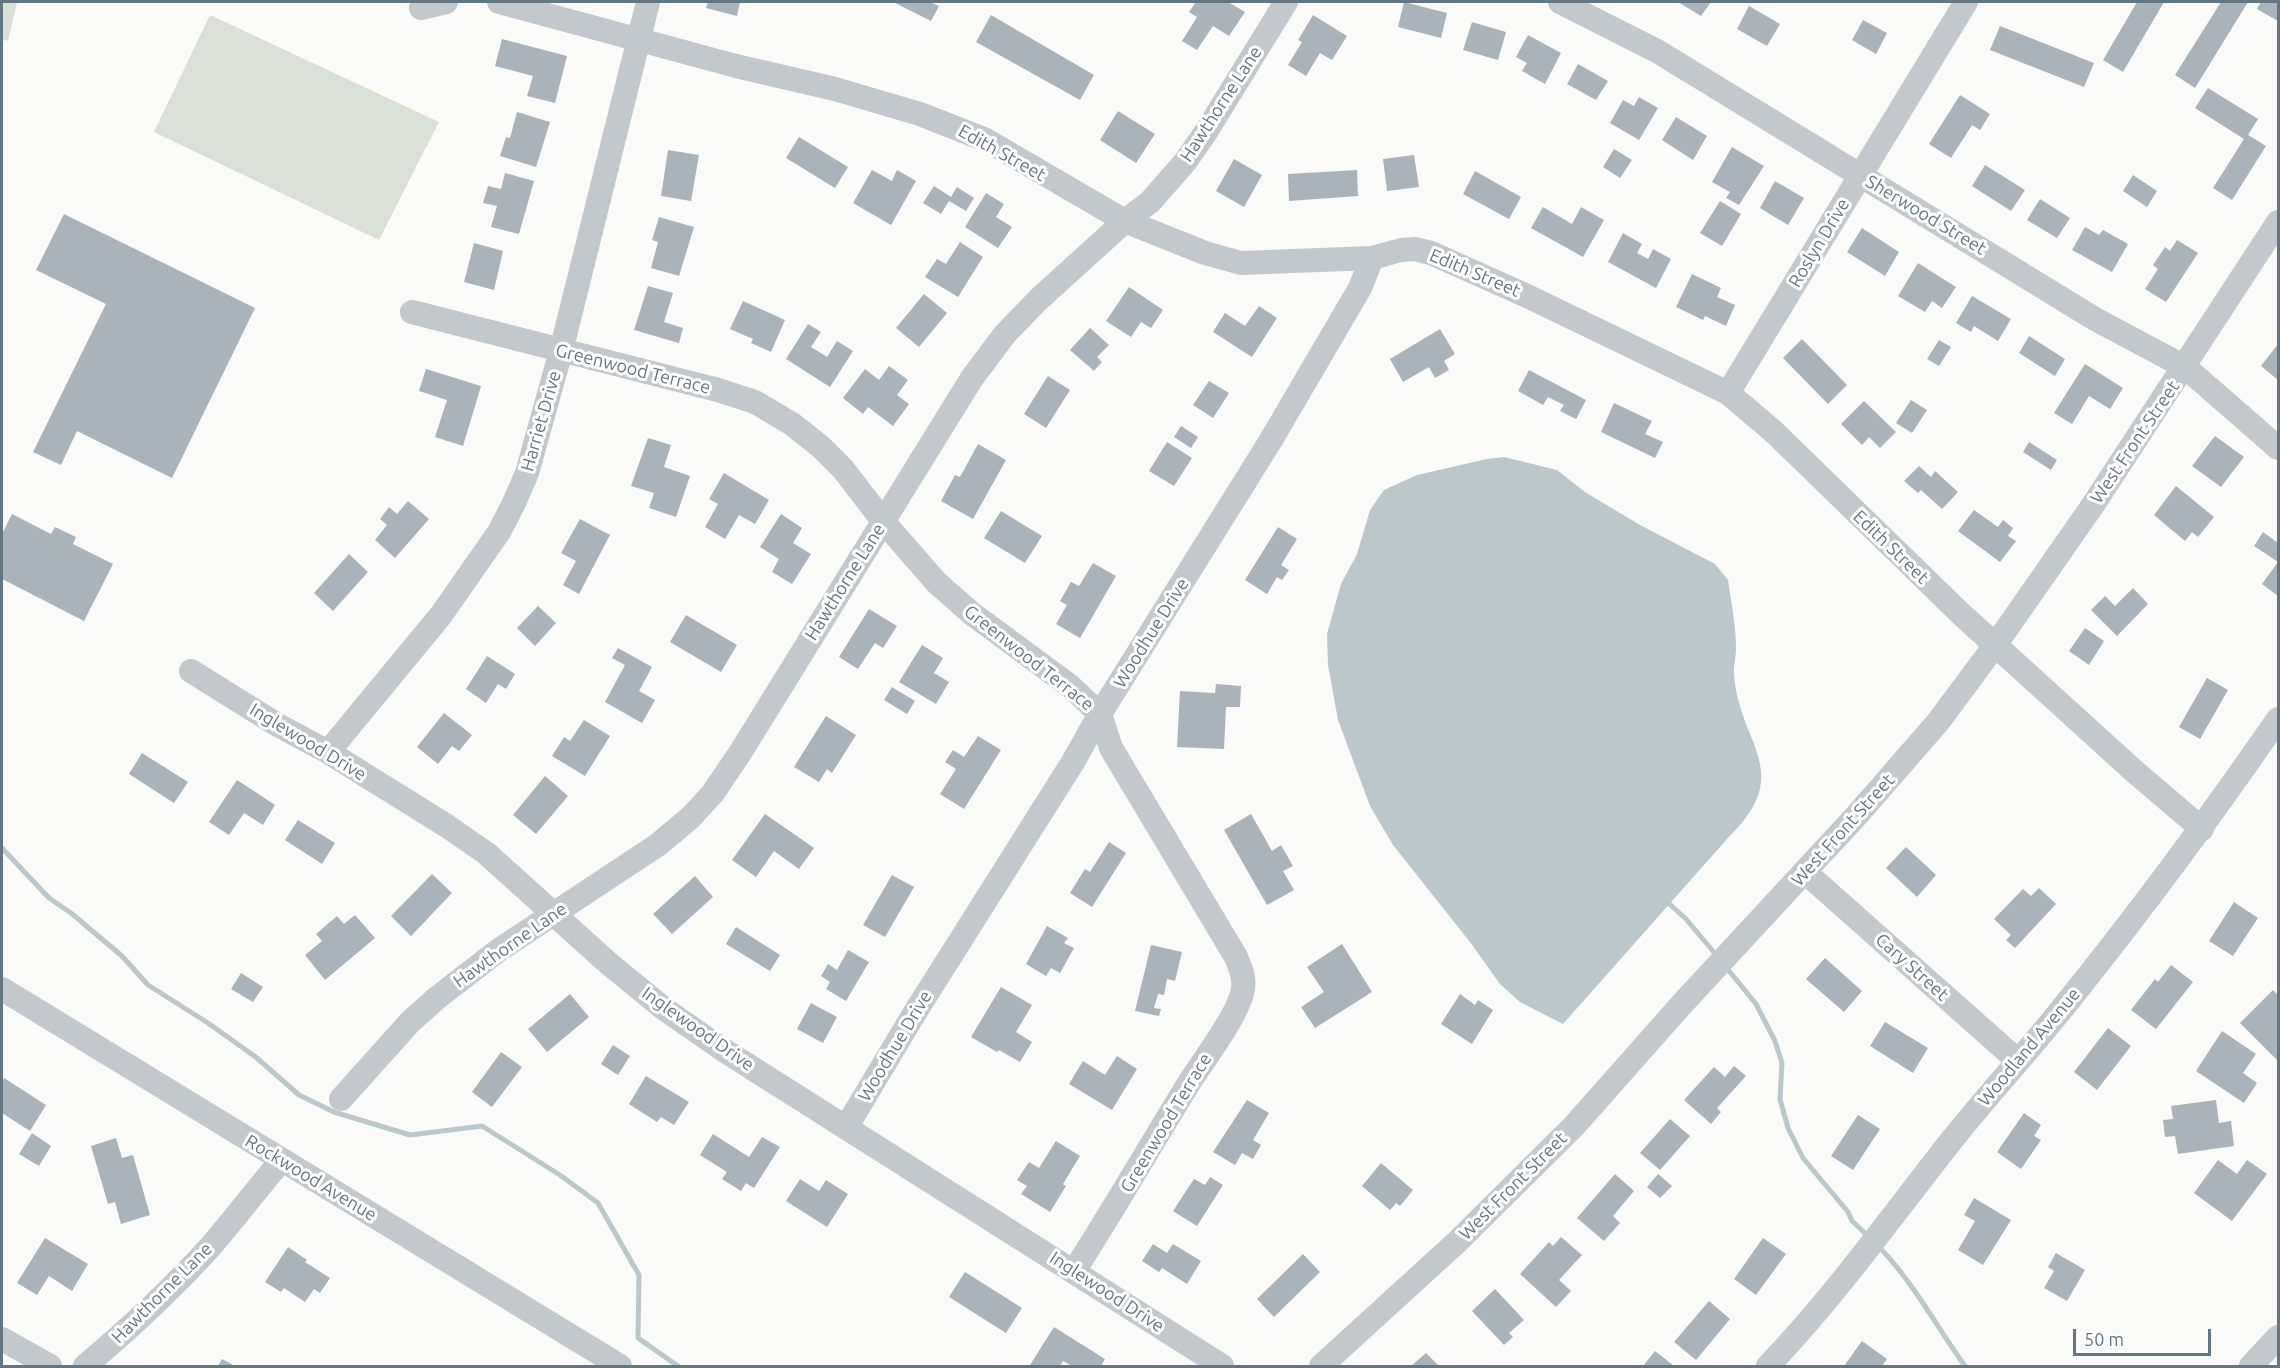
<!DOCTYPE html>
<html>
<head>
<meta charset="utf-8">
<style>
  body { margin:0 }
  #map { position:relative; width:2280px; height:1368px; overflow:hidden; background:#fafaf8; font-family:Ubuntu,sans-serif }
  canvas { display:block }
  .frame { position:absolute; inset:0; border:3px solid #657683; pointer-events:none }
  .scale { position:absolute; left:2073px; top:1329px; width:138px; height:27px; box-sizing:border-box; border:3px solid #657683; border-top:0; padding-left:8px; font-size:18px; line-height:21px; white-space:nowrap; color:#657683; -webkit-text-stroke:4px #fff; paint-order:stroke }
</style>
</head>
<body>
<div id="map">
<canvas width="2280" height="1368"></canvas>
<div class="frame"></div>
<div class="scale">50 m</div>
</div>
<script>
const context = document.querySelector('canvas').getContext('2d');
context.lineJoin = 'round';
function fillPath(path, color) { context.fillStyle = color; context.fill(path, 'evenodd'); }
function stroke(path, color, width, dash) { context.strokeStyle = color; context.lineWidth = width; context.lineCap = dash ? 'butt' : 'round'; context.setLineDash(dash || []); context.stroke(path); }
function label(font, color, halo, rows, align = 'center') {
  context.font = font + ' Ubuntu,sans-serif'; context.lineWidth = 6; context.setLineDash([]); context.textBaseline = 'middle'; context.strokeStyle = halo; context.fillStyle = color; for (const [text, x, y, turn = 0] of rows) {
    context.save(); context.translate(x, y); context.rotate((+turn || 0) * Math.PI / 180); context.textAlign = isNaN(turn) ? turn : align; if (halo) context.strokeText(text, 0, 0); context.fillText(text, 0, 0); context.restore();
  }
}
fillPath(new Path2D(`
  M2 2H17L8 41 2 39Z
  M210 15 439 122 379 240 154 132Z`), '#dadfd7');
fillPath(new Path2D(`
  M1504 457 1557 470 1585 492 1640 525 1715 564 1728 580C1731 602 1736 625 1736 648 1736 657 1733 667 1734 676 1741 748 1796 772 1727 839L1563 1024 1520 1002 1500 984 1470 942 1393 845 1370 806 1338 720 1328 665 1327 634 1341 584 1357 554 1370 510 1384 490 1417 475 1487 459Z`), '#bbc7cb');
stroke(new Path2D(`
  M2 848 49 898 71 913 122 956 148 985 208 1023 257 1058 299 1095 334 1112 410 1135 482 1126 560 1175 598 1203 639 1275 638 1338 678 1366
  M1665 900 1686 919 1718 957
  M1726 967 1756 1004 1775 1041 1782 1063 1780 1099 1788 1128 1803 1158 1848 1212 1852 1221 1868 1236
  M1877 1245C1913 1281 1936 1326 1965 1366`), '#bbc7cb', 5);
fillPath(new Path2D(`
  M708 2H740L737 16 706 8Z
  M893 2H930L939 6 931 21Z
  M1196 2H1228L1245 12 1229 36 1213 26 1197 50 1182 41 1197 17 1189 12Z
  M1404 2 1447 13 1441 38 1398 27Z
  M1678 2H1711L1701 16Z
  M2137 2H2164L2123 72 2103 60Z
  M2221 2H2248L2195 88 2175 75Z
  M2261 2H2278V21L2257 9Z
  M1749 6 1780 24 1767 46 1737 29Z
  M991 15 1094 75 1080 100 976 42Z
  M1313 15 1347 36 1332 60 1320 53 1306 76 1288 65 1302 42 1298 40Z
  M1863 20 1887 33 1876 54 1852 40Z
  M1472 22 1506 32 1498 60 1463 50Z
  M2000 26 2094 63 2084 87 1990 50Z
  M1528 35 1561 53 1545 84 1522 71 1527 63 1516 57Z
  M502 39 567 56 555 103 527 96 533 76 495 66Z
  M1578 64 1608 81 1596 100 1567 84Z
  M2208 88 2258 119 2248 135 2266 146 2232 200 2213 188 2244 139 2195 108Z
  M1960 95 1990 114 1980 130 1972 125 1951 158 1929 144Z
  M1639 97 1658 108 1639 140 1610 123 1623 100 1634 106Z
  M1118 111 1155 134 1136 163 1100 140Z
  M517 112 550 122 536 167 500 156 506 137 510 138Z
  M1676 117 1707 136 1693 160 1662 140Z
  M799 137 848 167 835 188 786 158Z
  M1732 147 1764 166 1739 205 1726 198 1730 192 1712 182Z
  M1614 149 1632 160 1620 178 1603 167Z
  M668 150 699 155 691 201 661 196Z
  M1414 155 1419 187 1387 191 1383 159Z
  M1234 159 1262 175 1244 207 1216 191Z
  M1985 165 2025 190 2011 211 1972 186Z
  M872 170 892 181 897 170 916 181 891 225 853 203Z
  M1357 170 1358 196 1289 201 1288 174Z
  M1475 171 1521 197 1509 219 1463 194Z
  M505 173 534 181 519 234 491 227 497 206 483 203 488 186 501 189Z
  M2133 175 2157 191 2147 207 2123 191Z
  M1775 181 1804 198 1788 225 1760 208Z
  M934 186 951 197 957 187 974 198 966 211 949 201 941 214 923 203Z
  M986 193 1004 204 996 217 1012 227 998 248 965 227Z
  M2040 199 2070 218 2057 238 2027 220Z
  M1720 201 1741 214 1722 246 1700 233Z
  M1543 207 1572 224 1581 207 1604 220 1583 257 1531 228Z
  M64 214 255 308 172 478 77 431 61 465 33 452 106 304 36 270Z
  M659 217 694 227 679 276 651 268 658 242 652 240Z
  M2085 227 2099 235 2103 230 2128 244 2112 272 2072 250Z
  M1862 228 1899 252 1885 276 1847 252Z
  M1623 233 1642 244 1637 253 1648 259 1653 249 1671 259 1656 288 1608 262Z
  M2177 240 2198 253 2166 302 2145 289 2158 269 2153 265 2165 247 2170 251Z
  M960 242 983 257 958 297 925 277 937 259 946 264Z
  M474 243 503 251 494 290 464 282Z
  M1918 263 1956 287 1942 308 1932 301 1925 312 1898 296Z
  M1692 274 1721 288 1717 297 1735 305 1726 326 1705 316 1703 320 1676 307Z
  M648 286 673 293 664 322 683 328 679 343 634 330Z
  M1129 287 1163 310 1151 328 1141 322 1131 337 1106 321Z
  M924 294 947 313 919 347 896 328Z
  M1972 296 2011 319 1998 341 1974 326 1971 332 1956 323Z
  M743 301 785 320 771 352 751 343 753 339 730 329Z
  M1259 306 1277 318 1252 357 1213 332 1225 313 1245 326Z
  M808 324 821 332 811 347 827 357 837 341 853 351 830 387 786 359Z
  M1090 328 1109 345 1097 357 1102 362 1094 371 1070 350Z
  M1440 329 1455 354 1444 361 1449 370 1435 378 1429 367 1403 382 1390 359Z
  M2029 336 2065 359 2055 376 2019 353Z
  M1802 339 1847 385 1828 404 1783 358Z
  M1939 340 1951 347 1939 366 1927 359Z
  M2278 344V380L2261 366Z
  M2085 364 2123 388 2110 409 2089 396 2072 424 2054 413Z
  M889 366 908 380 897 395 909 404 893 426 868 407 863 414 843 398 865 369 879 380Z
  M426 369 481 386 463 446 435 437 447 400 419 391Z
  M1529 370 1586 400 1576 419 1560 411 1564 405 1548 397 1543 405 1518 391Z
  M1048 376 1070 390 1046 428 1024 414Z
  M1209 381 1229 393 1213 418 1193 405Z
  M1911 400 1927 410 1912 433 1896 423Z
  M1864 401 1896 432 1880 448 1869 437 1862 445 1841 424Z
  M1614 403 1652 421 1645 434 1663 442 1655 458 1601 432Z
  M1181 426 1198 437 1191 448 1174 437Z
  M2215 436 2244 457 2221 487 2192 466Z
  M648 438 671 445 664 467 690 476 676 517 649 508 654 493 631 486Z
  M1167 442 1192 458 1174 486 1149 471Z
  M2029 442 2057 460 2051 470 2023 452Z
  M978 444 1006 460 973 519 941 501 955 475 960 477Z
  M1919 466 1931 477 1935 471 1958 492 1942 509 1921 490 1918 493 1904 481Z
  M724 473 769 500 755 524 739 515 725 539 705 527 718 504 709 499Z
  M2176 486 2214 517 2198 537 2192 532 2185 541 2154 515Z
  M408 501 429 519 395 558 375 540 387 525 380 519 389 507 397 514Z
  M1974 510 1998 527 2003 520 2013 528 2008 536 2016 541 2000 562 1958 531Z
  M1001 511 1042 536 1025 563 984 538Z
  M12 514 51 534 55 527 76 537 73 544 113 564 84 621 2 579V534Z
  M781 514 802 528 793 543 811 554 792 584 772 572 779 559 760 547Z
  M580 519 610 535 579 594 563 585 576 561 561 553Z
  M1278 527 1297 539 1281 565 1289 570 1282 580 1277 577 1267 594 1245 580Z
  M2263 532 2278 543V596L2262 584 2278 562 2254 546Z
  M349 554 368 572 333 611 314 593Z
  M1093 563 1116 576 1080 638 1056 624 1067 605 1060 601 1071 582 1079 586Z
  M2133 588 2148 604 2117 636 2091 610 2105 596 2115 606Z
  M538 606 556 623 535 646 517 628Z
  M869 609 897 626 883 648 875 643 858 669 839 657Z
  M686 615 737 645 721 672 670 642Z
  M2085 628 2104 641 2089 665 2069 651Z
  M922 645 943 658 934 673 949 682 936 704 899 682Z
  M618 648 652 667 639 691 655 700 642 723 605 702 625 665 612 658Z
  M487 656 515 674 506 689 498 684 486 703 466 689Z
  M2207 678 2228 690 2200 739 2179 727Z
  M1216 684 1241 686 1240 707H1226L1224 749 1177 747 1180 691 1215 693Z
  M892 687 915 701 907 714 884 700Z
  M444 713 472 735 459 751 452 746 438 764 417 747Z
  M826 716 856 735 832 773 827 769 819 782 794 767Z
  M584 720 610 736 585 776 552 756 564 737 570 741Z
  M978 736 1001 750 964 809 940 794 956 769 945 762 953 750 964 757Z
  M142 753 188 782 174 803 129 774Z
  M545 776 568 796 536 834 513 815Z
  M237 780 275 805 263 825 244 813 229 835 209 822Z
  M765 814 814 848 799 869 774 851 756 877 732 860Z
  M1251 814 1272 851 1281 845 1293 866 1283 871 1294 890 1267 905 1224 830Z
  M298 820 335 843 322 864 285 840Z
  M1109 842 1126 853 1092 907 1070 893 1085 869 1090 872Z
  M1906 847 1936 875 1917 897 1886 868Z
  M432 874 452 893 411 936 391 916Z
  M892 875 914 887 885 937 863 925Z
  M695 876 713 897 672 934 653 914Z
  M2039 888 2056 904 2015 948 2006 940 2011 935 1994 919 2023 889 2031 896Z
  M2234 902 2258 918 2233 956 2209 941Z
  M355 915 375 938 325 980 305 955 322 941 316 934 337 916 344 924Z
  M1047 926 1068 938 1064 943 1074 948 1060 973 1051 968 1046 976 1026 964Z
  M736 927 780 955 770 971 726 944Z
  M1342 944 1372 992 1315 1028 1301 1007 1324 992 1307 967Z
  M1151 945 1182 952 1175 981 1167 979 1164 995 1158 994 1154 1008 1161 1009 1159 1016 1135 1011Z
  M848 950 869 962 846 1001 826 989 830 982 821 976 828 964 837 970Z
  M1825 958 1862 991 1844 1012 1806 979Z
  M2171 965 2193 982 2156 1029 2131 1010 2155 979 2158 982Z
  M241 973 263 987 253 1002 231 989Z
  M1001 987 1032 1005 1016 1032 1032 1042 1020 1062 999 1050 997 1052 971 1037Z
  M2273 990 2278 995V1061L2240 1023Z
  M570 994 589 1017 547 1052 528 1029Z
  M1460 994 1475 1005 1478 1000 1493 1010 1472 1044 1441 1024Z
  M811 1003 837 1017 823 1043 797 1029Z
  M1885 1022 1928 1048 1913 1073 1870 1046Z
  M2108 1028 2131 1046 2097 1090 2074 1072Z
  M2222 1031 2256 1054 2243 1073 2257 1083 2244 1103 2196 1071Z
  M613 1045 630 1056 618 1075 601 1064Z
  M501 1052 522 1067 492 1107 472 1092Z
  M1117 1056 1137 1069 1112 1110 1069 1084 1083 1061 1105 1075Z
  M1734 1066 1746 1076 1717 1108 1721 1112 1711 1124 1684 1100 1714 1067 1725 1077Z
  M646 1076 689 1102 674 1125 661 1117 657 1122 629 1104Z
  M4 1078 46 1105 30 1131 2 1113V1083Z
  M1247 1100 1269 1113 1253 1140 1261 1145 1253 1159 1242 1153 1235 1165 1213 1152Z
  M2216 1100 2219 1123 2231 1121 2234 1146 2178 1154 2175 1136 2165 1137 2163 1120 2173 1119 2171 1106Z
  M2024 1113 2041 1125 2034 1136 2041 1140 2021 1169 1997 1152Z
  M1858 1115 1880 1129 1853 1170 1831 1156Z
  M1670 1119 1690 1136 1660 1170 1640 1153Z
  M32 1133 51 1146 39 1166 19 1154Z
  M713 1134 749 1157 762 1137 780 1147 754 1188 746 1183 741 1191 722 1179 727 1172 700 1155Z
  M116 1138 122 1158 133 1155 150 1215 121 1224 115 1202 108 1204 91 1146Z
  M1056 1141 1080 1156 1063 1184 1066 1186 1050 1212 1021 1194 1027 1186 1017 1180 1029 1162 1039 1168Z
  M2218 1160 2237 1174 2247 1160 2267 1174 2232 1221 2194 1193Z
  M1381 1163 1413 1190 1400 1206 1396 1203 1390 1210 1362 1186Z
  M1615 1174 1634 1191 1613 1216 1620 1223 1604 1241 1577 1218Z
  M1658 1174 1672 1186 1660 1198 1647 1187Z
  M1210 1177 1223 1185 1197 1226 1173 1211 1194 1179 1205 1185Z
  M800 1179 819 1191 826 1180 848 1194 827 1227 786 1201Z
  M1974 1198 2011 1220 1983 1265 1958 1250 1975 1221 1964 1215Z
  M1561 1237 1582 1255 1559 1280 1571 1291 1556 1307 1520 1274 1549 1242 1553 1246Z
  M45 1238 88 1264 72 1291 49 1276 37 1295 17 1283Z
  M1763 1238 1786 1254 1756 1295 1734 1279Z
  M1153 1244 1167 1253 1173 1244 1201 1261 1187 1284 1162 1268 1159 1272 1142 1261Z
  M288 1247 307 1260 305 1262 330 1278 320 1293 314 1289 305 1302 284 1288 281 1292 265 1282Z
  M2056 1253 2085 1270 2067 1301 2044 1288 2054 1271 2048 1267Z
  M1303 1254 1320 1272 1274 1317 1257 1299Z
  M965 1272 1022 1308 1006 1333 949 1297Z
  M1495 1289 1524 1320 1509 1333 1513 1337 1504 1345 1472 1311Z
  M1709 1301 1730 1319 1696 1360 1674 1342Z
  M1054 1327 1105 1359 1101 1366H1072L1063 1361 1060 1366 1030 1365Z
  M1862 1341 1887 1359 1882 1366H1844Z
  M1655 1351 1674 1366H1643Z
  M1426 1353 1439 1366H1411Z
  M222 1359 235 1366H218Z`), '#aab3b9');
stroke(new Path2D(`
  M499 2 736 66 835 89 920 114 986 140 1125 221 1205 253 1241 263 1372 258 1401 250 1415 249 1431 253 1525 295 1728 393 1774 432 1960 613 2134 771 2202 829
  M1560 2 1657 51 2095 319 2185 367 2278 448
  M421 8 446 2
  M412 312 718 390 755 402 792 424 821 447 843 469 883 521 936 582 971 613 1070 686 1100 714 1111 748 1236 957C1240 967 1245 977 1243 988 1241 1011 1203 1061 1189 1083 1150 1146 1114 1209 1074 1271
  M1728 393 1966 2
  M191 671 276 724 328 752 447 826 486 853 607 962 663 1008 722 1049 1222 1366
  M328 752 441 615 499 532 513 505 527 473 561 351 648 2
  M1805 872 2018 1061
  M2 989 620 1366
  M341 1099 410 1022 438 997 499 950 659 844 691 817 713 793 740 753 972 378 1005 334 1039 299 1125 221 1150 202 1185 162 1206 132 1286 2
  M847 1126 914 1014 1073 762 1100 714 1271 440 1360 288 1372 258
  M2 1339 50 1366
  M85 1366C129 1329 172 1289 211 1246 235 1218 257 1189 281 1161
  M1321 1366 1457 1242 1574 1126 1682 1004 1857 815 1938 722 1996 644 2093 505 2278 222
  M1768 1366C1835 1296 1891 1217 1951 1141 1990 1092 2034 1045 2073 995 2145 905 2213 813 2278 719
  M2251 1366 2278 1337`), '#c3c8cc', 24);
label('18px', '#657683', '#fff', [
  ["Hawthorne Lane",1221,104,-57],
  ["Edith Street",1002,153,29],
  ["Sherwood Street",1926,215,31],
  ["Roslyn Drive",1819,243,-59],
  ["Edith Street",1475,273,23],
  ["Greenwood Terrace",633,369,14],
  ["Harriet Drive",541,421,-74],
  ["West Front Street",2135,442,-56],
  ["Edith Street",1891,547,44],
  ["Hawthorne Lane",845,582,-58],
  ["Woodhue Drive",1151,633,-58],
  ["Greenwood Terrace",1029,658,38],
  ["Inglewood Drive",308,742,31],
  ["West Front Street",1843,830,-48],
  ["Hawthorne Lane",510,945,-35],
  ["Cary Street",1912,967,42],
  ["Inglewood Drive",698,1029,35],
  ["Woodhue Drive",895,1046,-59],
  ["Woodland Avenue",2029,1047,-50],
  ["Greenwood Terrace",1166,1123,-59],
  ["Rockwood Avenue",311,1178,31],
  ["West Front Street",1513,1186,-45],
  ["Inglewood Drive",1107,1292,33],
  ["Hawthorne Lane",162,1293,-45]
]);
</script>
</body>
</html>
